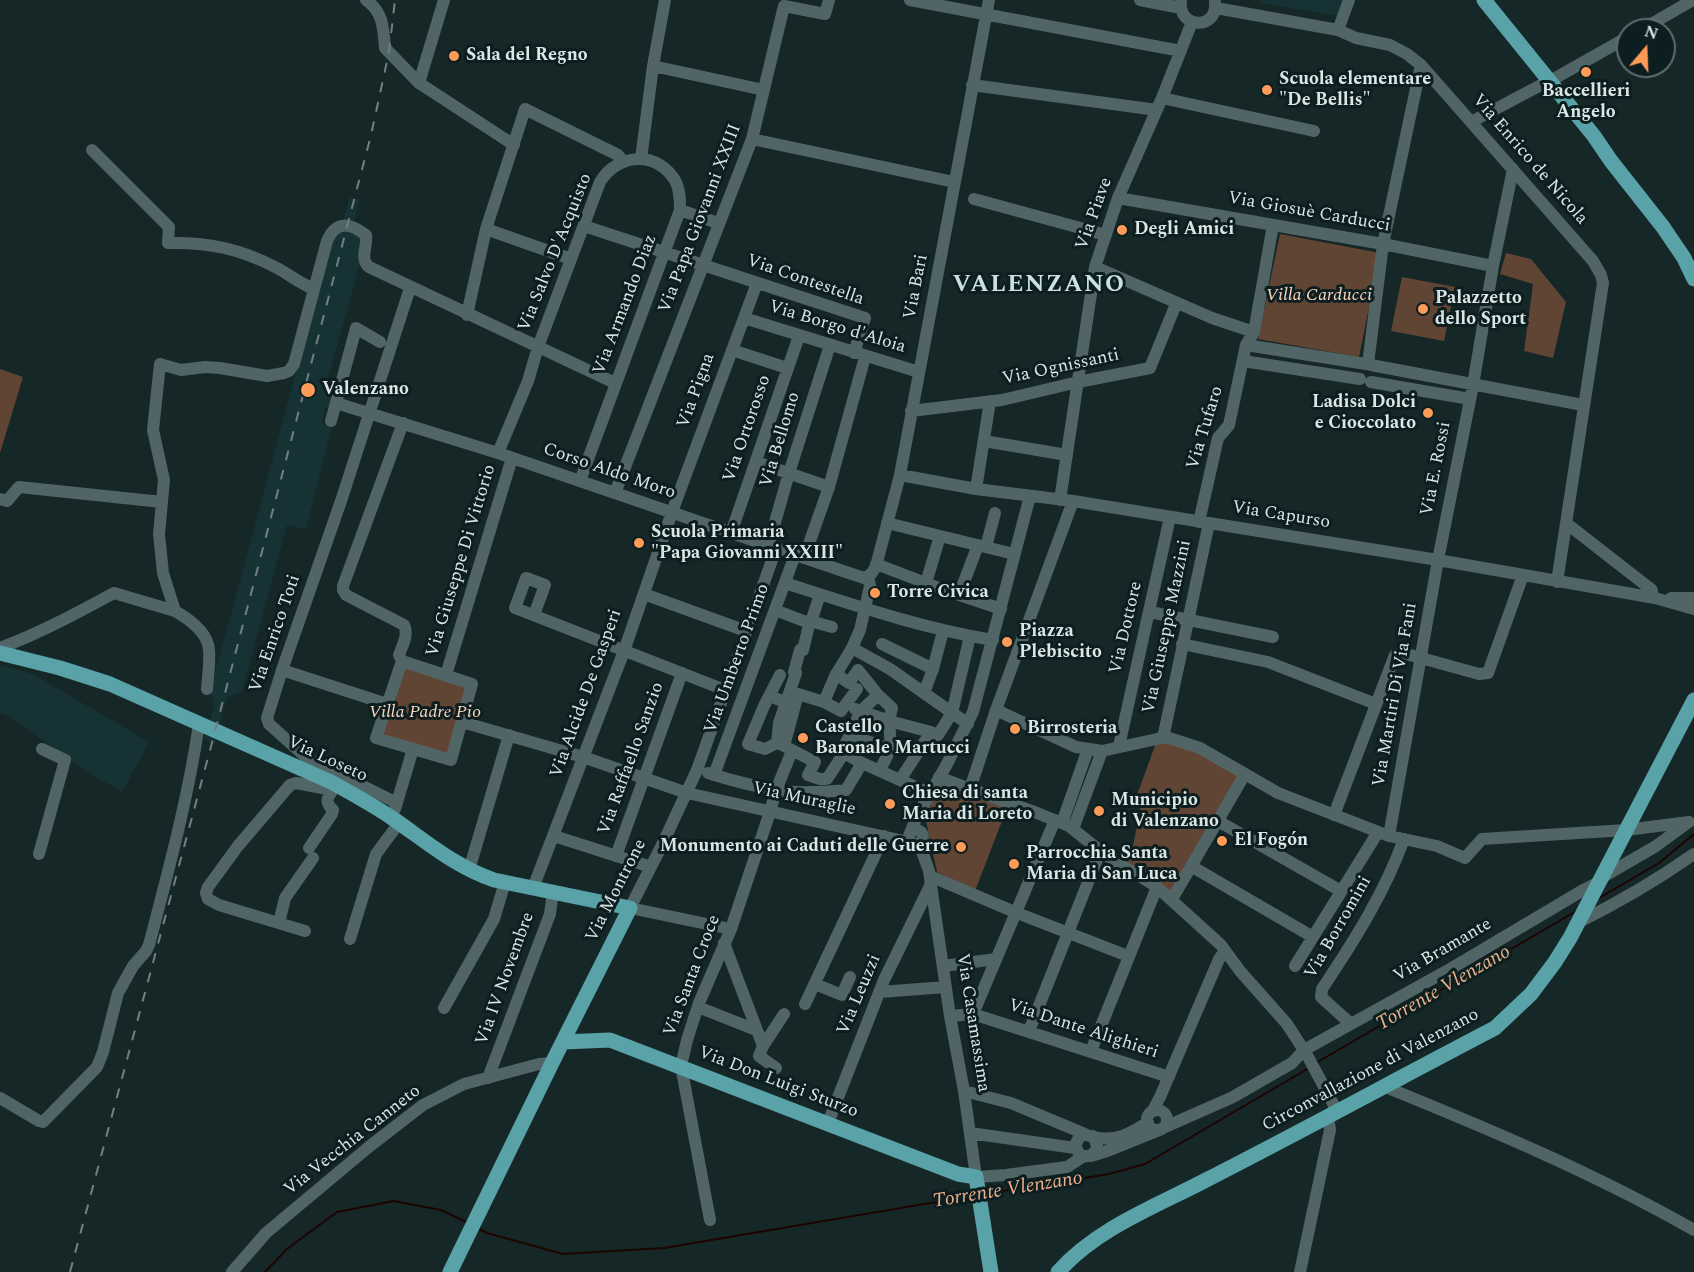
<!DOCTYPE html>
<html>
<head>
<meta charset="utf-8">
<style>
  body { margin:0 }
  #map { position:relative; width:1694px; height:1272px; overflow:hidden; background:#162728; font-family:Spectral,serif }
  canvas { display:block }
  .north { position:absolute; left:1616px; top:18px; width:60px; height:60px; box-sizing:border-box; background:#0c1e1f; border:2px solid #5f6e6f; border-radius:50%; rotate:19deg; font-size:16px; font-weight:700; line-height:24px; text-align:center; color:#dbe5e6 }
  .north::after { content:''; display:block; margin:auto; width:21px; height:27px; background:#fe9b58; clip-path:polygon(50% 0,100% 100%,50% 72%,0 100%) }
</style>
</head>
<body>
<div id="map">
<canvas width="1694" height="1272"></canvas>
<div class="north">N</div>
</div>
<script>
const context = document.querySelector('canvas').getContext('2d');
context.lineJoin = 'round';
function fillPath(path, color) { context.fillStyle = color; context.fill(path, 'evenodd'); }
function stroke(path, color, width, dash) { context.strokeStyle = color; context.lineWidth = width; context.lineCap = dash ? 'butt' : 'round'; context.setLineDash(dash || []); context.stroke(path); }
function label(font, color, halo, rows, align = 'center') {
  context.font = font + ' Spectral,serif'; context.lineWidth = 6; context.setLineDash([]); context.textBaseline = 'middle'; context.strokeStyle = halo; context.fillStyle = color; for (const [text, x, y, turn = 0] of rows) {
    context.save(); context.translate(x, y); context.rotate((+turn || 0) * Math.PI / 180); context.textAlign = isNaN(turn) ? turn : align; if (halo) context.strokeText(text, 0, 0); context.fillText(text, 0, 0); context.restore();
  }
}
fillPath(new Path2D(`
  M1261 0H1346L1341 16 1261 3Z
  M350 197 360 200 351 232 361 238 362 243 357 261 360 264 328 378 336 380 329 407H326L322 423 332 426 306 529 287 525 242 692 227 697 215 743 204 740 214 705 210 690 235 600 332 236 341 229Z
  M0 665 33 674 149 742 122 792 91 774 5 714 0 713Z`), '#173234');
fillPath(new Path2D(`
  M1280 234 1380 253 1359 357 1258 339Z
  M1506 253 1531 259 1566 302 1553 358 1524 351 1533 284 1500 274Z
  M1402 277 1455 287 1444 341 1391 331Z
  M0 369 23 377 0 453Z
  M402 661 472 684 451 760 376 738Z
  M1166 737 1245 774 1172 899 1126 868 1134 841 1141 806 1134 803 1156 743Z
  M941 783 980 799 1007 808 975 891 937 872 926 821 925 806Z`), '#604534');
stroke(new Path2D(`
  M1599 898 1659 863 1694 834
  M1316 1063 1578 910
  M984 1194 1109 1174 1145 1164 1309 1068
  M477 1228 487 1233 563 1254 664 1248 972 1196
  M265 1272 287 1249 337 1212 394 1201 441 1210 466 1222`), '#1e0400', 2);
stroke(new Path2D(`
  M366 0C384 13 383 28 385 48L419 83 514 145
  M910 0 1181 51
  M1140 0 1181 8
  M1181 0C1177 29 1218 31 1215 2
  M1216 8 1338 30 1356 38 1390 45 1407 54 1421 65 1593 261 1601 275 1603 283 1557 582
  M1338 30 1349 0
  M1641 30 1693 0
  M653 66 764 90
  M1550 81 1628 37
  M419 83 444 0
  M972 85 1157 110
  M1162 98 1314 131
  M1471 122 1541 85
  M752 139 954 182
  M92 150 169 227 168 243C209 242 241 249 277 268 290 275 301 284 314 289
  M641 159 653 66 665 0
  M1118 198 1383 244 1493 266
  M974 199 1106 235
  M680 210 718 223
  M584 226 865 318 854 353
  M486 229 571 259
  M1095 267 1212 318 1254 332
  M467 315 486 229 525 109 618 155 623 161
  M744 318 919 372
  M1246 345 1366 364
  M732 350 787 368
  M1243 361 1360 379
  M1368 364 1383 244 1421 65
  M1371 365 1583 405
  M1371 382 1470 399
  M336 403 498 453 840 570 864 578 868 576
  M911 411 1002 400 1078 382 1150 368 1176 304
  M331 421 356 328 380 342
  M984 441 1067 455
  M498 453 528 381 538 347 600 182C618 152 659 151 676 182 680 191 680 200 680 210L580 481
  M756 462 829 487
  M900 475 976 489 1073 501 1438 560 1655 598 1694 609
  M976 489 990 401
  M615 493 752 139 784 6 825 14 829 0
  M0 499 7 501 19 487 162 502
  M1060 500 1095 267 1118 198 1162 98 1192 22
  M1199 522 1218 438 1229 425 1246 345 1254 332 1273 225
  M887 523 1014 554
  M1566 523 1652 590 1651 597
  M731 533 799 336
  M768 547 789 473 830 345
  M986 547 995 513
  M804 558 829 487 865 357
  M876 564 939 588 1001 609
  M868 576 872 573 876 566 900 475 989 0
  M785 583C854 605 921 628 993 640
  M926 583 940 536
  M644 594 746 631
  M959 595 978 545
  M1671 598H1694
  M775 610 809 623
  M1150 612 1273 637
  M534 615 545 585 526 578 515 608 725 690
  M810 621 832 627
  M882 644 933 669
  M1182 644 1268 662 1376 704
  M0 648C40 633 77 613 114 593L175 611
  M852 648 890 669 968 724
  M402 661 472 684 451 760 376 738 402 661 399 655C402 646 409 635 404 625L346 595 343 590V586L403 423
  M282 670 387 704
  M836 674 849 683 858 670 878 695 892 708 889 721 891 748 880 770
  M446 675 512 458
  M780 675 764 706 748 744 765 749 777 743 783 745
  M207 689C208 676 210 663 209 650 208 633 189 619 175 611L163 573 159 534 164 480 153 430 160 364 181 370 205 367 220 368 267 376 284 373 289 371 294 364 327 241C336 220 350 223 366 235 368 247 359 258 369 267L615 383
  M924 693 933 669 943 631
  M798 694 784 746 815 762 808 775 820 779H827L844 753 843 749 857 719 863 709 878 695
  M770 696 782 701 798 694 824 702 841 711 857 689
  M824 702 835 676 852 648 860 630 870 586 868 576
  M855 709 889 721 931 732
  M996 710 1076 747 1102 751 1166 737 1200 748 1278 793 1389 836 1437 846 1465 858 1482 839 1626 830 1689 822
  M462 722 583 757 687 793 913 843
  M850 735 891 750
  M1163 738 1209 523
  M777 743 779 723 796 673 794 672 800 650H803L810 621 813 616 820 594
  M1119 746 1170 517
  M844 753 862 763 929 793
  M708 773C730 780 753 786 776 790 797 794 825 792 846 790L862 763
  M714 775 795 555
  M939 777 970 789 1037 813 1069 826 1104 854 1157 887 1221 945 1240 971 1287 1024 1307 1055 1337 1111
  M900 780 931 732 938 735 952 713 970 636
  M970 789 996 710 1073 501
  M397 803 307 758 269 724 267 718 282 670 341 501 410 288
  M395 809 413 749
  M1334 815 1395 655 1403 653 1479 674 1488 673 1523 575
  M1218 821 1341 891
  M1062 823 1088 749
  M1073 829 1102 751
  M909 837a7 7 0 1 1 14 0a7 7 0 1 1-14 0Z
  M910 833 917 816 946 766 973 712 1030 496
  M554 836 651 867
  M1389 836 1438 560 1473 385 1493 266 1513 169
  M919 843 929 871 950 1016 964 1091 976 1177 1006 1175 1067 1167 1084 1156
  M309 848 332 814 333 810C322 800 330 795 336 785
  M39 854 65 760 42 749
  M616 856 682 673
  M1191 866 1313 937
  M469 870 509 735
  M930 876 1017 913 1128 956
  M1601 878 1656 846 1686 824
  M533 888 624 651 672 512 757 283
  M1172 899 1245 774
  M279 923 285 898 313 858
  M1577 923C1618 903 1657 880 1694 854
  M731 929 630 908 662 845 697 770 776 549
  M305 931 219 905 208 899 206 893 208 887 238 846 290 785 296 783 322 788 331 782
  M350 939 376 854 399 823
  M724 943 763 1046 759 1056 776 1068
  M943 966 996 959
  M1295 966 1378 832
  M815 984 842 995 850 977
  M880 992 946 987
  M805 1004 884 836
  M698 1007 756 1030
  M444 1008 494 919 505 882
  M973 1014 1055 820
  M950 1016 973 1014 1169 1077
  M1351 1024 1321 997 1322 989C1354 941 1384 894 1404 839
  M1029 1031 1100 852
  M763 1046 784 1014
  M1091 1051 1157 887
  M488 1078 550 914 553 892
  M1383 1086C1489 1129 1594 1173 1694 1230
  M964 1091 1011 1103 1085 1134
  M0 1098 39 1121 43 1122 97 1067 103 1052 118 993 133 966 146 951 149 945C168 872 188 799 199 724
  M1147 1120a10 10 0 1 1 20 0a10 10 0 1 1-20 0Z
  M1152 1112 1160 1097 1219 959 1225 951
  M828 1123 884 980 931 884
  M1165 1127 1233 1097 1292 1063 1304 1050 1452 968 1585 889 1599 882
  M970 1133 1075 1148
  M1093 1136 1097 1145C1096 1155 1088 1159 1079 1154L1075 1145 1080 1136C1086 1134 1087 1135 1094 1137 1116 1142 1130 1134 1148 1122
  M1091 1156 1110 1150 1162 1129
  M710 1220 681 1066 687 1040 699 1003 731 929 770 812 776 790 792 751
  M232 1272 266 1233 370 1146 423 1105 464 1084 539 1064 552 1063
  M1300 1272 1330 1130 1328 1115`), '#526566', 12);
stroke(new Path2D(`
  M1484 0 1594 136 1611 161 1663 227 1684 258 1694 279
  M0 653 60 668 110 684 331 782C353 794 375 806 395 820 428 843 456 867 494 880L630 908 552 1063 450 1272
  M563 1042 610 1040 958 1174 976 1177 991 1272
  M1058 1272C1097 1228 1157 1206 1208 1179 1304 1130 1399 1078 1495 1028L1531 994 1555 962 1570 938 1694 700`), '#59a3a8', 15);
stroke(new Path2D(`
  M70 1272 213 739 371 135 389 52 395 0`), '#728081', 2, [10, 10]);
for (const [x, y, r, color] of [
  [454,56,6,"#fe9b58"],
  [1586,72,6,"#fe9b58"],
  [1267,90,6,"#fe9b58"],
  [1122,230,6,"#fe9b58"],
  [1423,309,6,"#fe9b58"],
  [308,390,8,"#fe9b58"],
  [1428,413,6,"#fe9b58"],
  [639,543,6,"#fe9b58"],
  [875,593,6,"#fe9b58"],
  [1007,642,6,"#fe9b58"],
  [1015,729,6,"#fe9b58"],
  [803,738,6,"#fe9b58"],
  [890,804,6,"#fe9b58"],
  [1099,811,6,"#fe9b58"],
  [1222,841,6,"#fe9b58"],
  [961,847,6,"#fe9b58"],
  [1014,864,6,"#fe9b58"]
]) { const dot = new Path2D(); dot.arc(x, y, r, 0, 2 * Math.PI); context.fillStyle = color; context.fill(dot); stroke(dot, '#0c1e1f', 2); }
label('bold 18px', '#dbe5e6', '#0c1e1f', [
  ["Sala del Regno",466,56],
  ["Scuola elementare",1279,80],
  ["\"De Bellis\"",1279,101],
  ["Baccellieri",1586,92,"center"],
  ["Angelo",1586,113,"center"],
  ["Degli Amici",1134,230],
  ["Palazzetto",1435,299],
  ["dello Sport",1435,320],
  ["Valenzano",322,390],
  ["Ladisa Dolci",1416,403,"right"],
  ["e Cioccolato",1416,424,"right"],
  ["Scuola Primaria",651,533],
  ["\"Papa Giovanni XXIII\"",651,554],
  ["Torre Civica",887,593],
  ["Piazza",1019,632],
  ["Plebiscito",1019,653],
  ["Castello",815,728],
  ["Baronale Martucci",815,749],
  ["Birrosteria",1027,729],
  ["Chiesa di santa",902,794],
  ["Maria di Loreto",902,815],
  ["Municipio",1111,801],
  ["di Valenzano",1111,822],
  ["El Fogón",1234,841],
  ["Monumento ai Caduti delle Guerre",949,847,"right"],
  ["Parrocchia Santa",1026,854],
  ["Maria di San Luca",1026,875]
], 'left');
label('18px', '#dbe5e6', '#0c1e1f', [
  ["Via Enrico de Nicola",1529,160,49],
  ["Via Giosuè Carducci",1309,213,10],
  ["Via Piave",1095,214,-70],
  ["Via Papa Giovanni XXIII",701,219,-69],
  ["Via Salvo D'Acquisto",556,253,-68],
  ["Via Contestella",805,281,19],
  ["Via Bari",917,287,-79],
  ["Via Armando Diaz",626,305,-69],
  ["Via Borgo d'Aloia",837,328,17],
  ["Via Ognissanti",1061,368,-12],
  ["Via Pigna",697,391,-70],
  ["Via Tufaro",1206,428,-73],
  ["Via Ortorosso",748,429,-71],
  ["Via Bellomo",781,440,-73],
  ["Via E. Rossi",1437,469,-79],
  ["Corso Aldo Moro",609,472,19],
  ["Via Capurso",1281,516,9],
  ["Via Giuseppe Di Vittorio",462,561,-73],
  ["Via Giuseppe Mazzini",1168,627,-78],
  ["Via Dottore",1127,628,-77],
  ["Via Enrico Toti",276,634,-71],
  ["Via Umberto Primo",738,659,-70],
  ["Via Alcide De Gasperi",587,694,-70],
  ["Via Martiri Di Via Fani",1396,695,-80],
  ["Via Raffaello Sanzio",632,759,-70],
  ["Via Loseto",327,760,25],
  ["Via Muraglie",804,800,12],
  ["Via Montrone",617,891,-63],
  ["Via Borromini",1339,928,-60],
  ["Via Bramante",1443,951,-30],
  ["Via Santa Croce",693,976,-69],
  ["Via IV Novembre",506,979,-70],
  ["Via Leuzzi",860,995,-67],
  ["Via Casamassima",972,1023,81],
  ["Via Dante Alighieri",1083,1030,18],
  ["Circonvallazione di Valenzano",1371,1071,-28],
  ["Via Don Luigi Sturzo",778,1083,21],
  ["Via Vecchia Canneto",353,1141,-38]
]);
label('italic 18px', '#fbd5be', '#0c1e1f', [
  ["Villa Carducci",1319,296],
  ["Villa Padre Pio",425,713]
]);
label('italic 20px', '#edb18b', '#0c1e1f', [
  ["Torrente Vlenzano",1444,989,-30],
  ["Torrente Vlenzano",1008,1191,-9]
]);
context.letterSpacing = '1.5px';
label('bold 24px', '#cbe0e2', '#0c1e1f', [
  ["VALENZANO",1039,286]
]);
context.letterSpacing = '0px';
</script>
</body>
</html>
